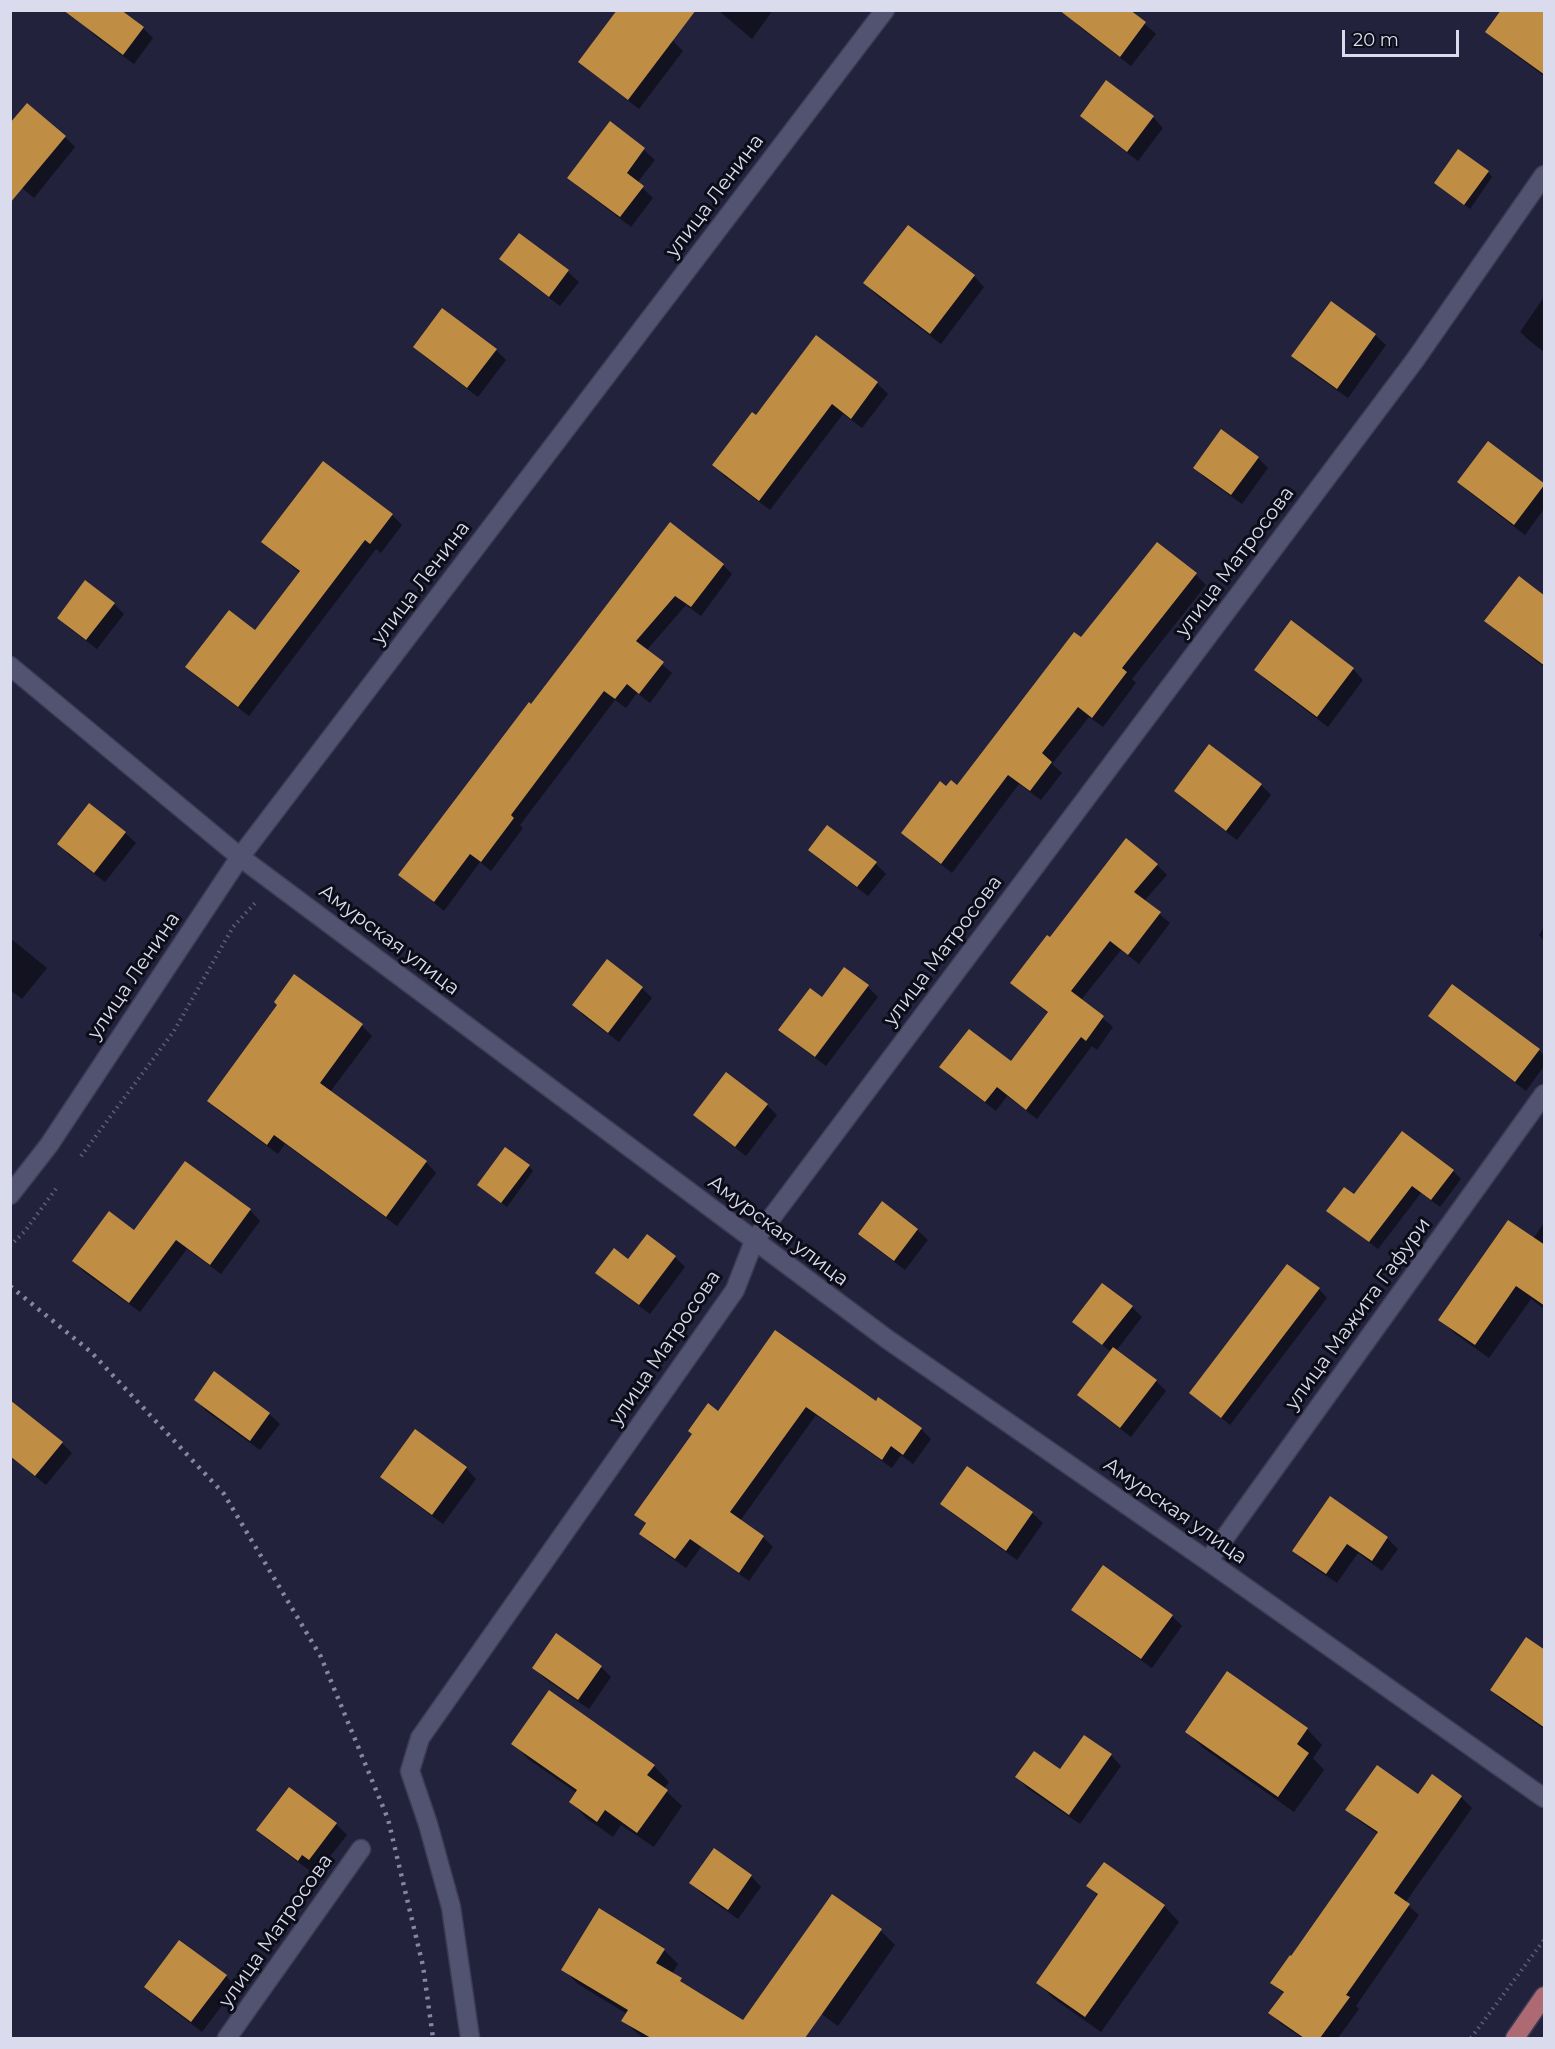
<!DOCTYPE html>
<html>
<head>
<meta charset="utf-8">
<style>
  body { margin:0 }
  #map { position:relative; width:1555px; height:2049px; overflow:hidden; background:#22223c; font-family:Montserrat,sans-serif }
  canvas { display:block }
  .frame { position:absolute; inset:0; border:12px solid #dadced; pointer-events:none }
  .scale { position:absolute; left:1342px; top:30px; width:117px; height:27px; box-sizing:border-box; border:3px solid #dadced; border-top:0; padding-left:8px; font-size:18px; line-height:21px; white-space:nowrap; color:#dadced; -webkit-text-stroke:4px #0d0d19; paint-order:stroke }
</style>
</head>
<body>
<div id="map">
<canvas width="1555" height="2049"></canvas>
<div class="frame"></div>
<div class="scale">20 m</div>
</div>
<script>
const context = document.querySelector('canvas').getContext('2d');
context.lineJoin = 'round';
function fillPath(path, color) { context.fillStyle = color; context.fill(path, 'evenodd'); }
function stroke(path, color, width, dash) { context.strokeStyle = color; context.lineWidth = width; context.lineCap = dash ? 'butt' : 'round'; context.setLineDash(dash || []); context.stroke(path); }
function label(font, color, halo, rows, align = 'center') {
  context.font = font + ' Montserrat,sans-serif'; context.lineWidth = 6; context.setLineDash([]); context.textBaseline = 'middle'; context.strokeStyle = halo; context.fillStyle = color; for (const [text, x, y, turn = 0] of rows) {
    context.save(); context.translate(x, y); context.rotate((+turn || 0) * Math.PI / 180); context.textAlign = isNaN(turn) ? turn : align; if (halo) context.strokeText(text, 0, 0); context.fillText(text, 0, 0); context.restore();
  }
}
fillPath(new Path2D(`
  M718 10H773L752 39Z
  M1128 10 1156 34 1131 66 1081 28 1070 17Z
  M1544 10V76L1498 42 1487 32Z
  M83 24 143 28 153 38 134 64 94 35Z
  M673 41 683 51 639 109 591 72 580 62Z
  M1082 116 1153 117 1163 128 1138 161 1092 126Z
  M610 123 644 150 655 160 637 183 653 198 631 227 580 188 569 178Z
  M65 137 75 147 34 198 10 178Z
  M1488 172 1492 177 1470 209 1441 188Z
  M908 227 974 276 984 287 941 344 875 294 865 283Z
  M519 235 568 272 579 282 560 306 511 269 501 259Z
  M1544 297V352L1531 342 1520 332Z
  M1332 303 1375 335 1386 345 1348 398 1304 367 1293 356Z
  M816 337 877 383 888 394 862 428 843 414 770 510 724 476 714 465 756 417Z
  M415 347 496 350 506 360 478 397 425 357Z
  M1488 443 1544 486V509L1525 535 1469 492 1459 482Z
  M1258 458 1268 468 1242 504 1205 478 1195 468Z
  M392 515 402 525 381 553 376 549 249 716 197 677 187 667 256 632 300 573 263 542Z
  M670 525 723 565 732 574 701 616 686 605 646 651 672 673 650 703 637 693 626 708 615 700 520 825 523 828 491 871 480 862 444 911 400 875Z
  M1196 575 1206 585 1132 679 1136 683 1103 727 1089 717 1052 764 1062 773 1041 800 1019 784 952 873 913 843 903 833 947 788 957 787 1081 639Z
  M1544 598V667L1497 631 1486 621Z
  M114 604 124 614 97 649 69 628 59 618Z
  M1291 622 1353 669 1363 680 1328 727 1266 680 1256 670Z
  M1261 785 1271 795 1237 840 1186 801 1175 791Z
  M125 833 136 843 105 882 69 855 59 844Z
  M810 850 876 864 886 874 868 896 820 860Z
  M1157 865 1167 875 1144 901 1170 923 1139 964 1121 950 1081 1000 1113 1027 1097 1050 1092 1046 1037 1119 1007 1096 996 1111 951 1077 941 1067 1012 1063 1048 1013 1012 983 1050 939Z
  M1544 927V941L1539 935Z
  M10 938 47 968 22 999 10 990Z
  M295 976 362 1026 372 1036 330 1092 426 1162 436 1173 397 1226 285 1144 278 1154 219 1111 209 1100 278 1005Z
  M868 987 878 997 826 1066 791 1040 780 1029 822 999Z
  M642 988 652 998 619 1042 584 1016 574 1005Z
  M1430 1016 1539 1050 1544 1056V1066L1526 1091 1440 1026Z
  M767 1105 777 1115 746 1156 705 1125 695 1115Z
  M529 1166 533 1171 507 1207 484 1190Z
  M1453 1171 1461 1179 1440 1207 1421 1193 1378 1249 1328 1211 1354 1196Z
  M250 1210 260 1221 221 1274 187 1249 140 1312 84 1272 74 1261 135 1232Z
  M1544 1223V1309L1531 1299 1489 1358 1454 1333 1440 1319 1533 1239Z
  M917 1230 928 1240 905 1270 870 1244 860 1233Z
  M675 1257 685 1267 650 1314 608 1283 597 1272 629 1261Z
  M1319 1289 1327 1298 1230 1425 1191 1393Z
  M1132 1307 1142 1317 1116 1351 1156 1381 1166 1391 1131 1437 1089 1405 1078 1395 1111 1352 1074 1322Z
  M775 1332 876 1403 879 1399 921 1429 931 1439 913 1464 901 1455 892 1468 816 1415 740 1521 763 1537 773 1547 749 1581 701 1547 686 1568 650 1543 641 1534 647 1525 636 1514 718 1413Z
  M196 1400 269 1414 280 1424 260 1450 206 1411Z
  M62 1443 72 1453 46 1485 10 1456Z
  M466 1468 476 1479 443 1524 392 1487 382 1477Z
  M968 1468 1032 1513 1043 1523 1017 1560 953 1514 942 1504Z
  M1331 1499 1387 1538 1398 1549 1382 1571 1358 1553 1337 1583 1304 1561 1294 1551Z
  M1073 1610 1172 1616 1182 1626 1152 1668 1084 1620Z
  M1544 1652V1729L1502 1700 1491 1690Z
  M601 1667 611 1677 589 1709 544 1678 534 1668Z
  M1307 1729 1322 1745 1313 1758 1324 1770 1294 1812 1202 1747 1187 1732Z
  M513 1743 654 1766 669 1782 664 1789 682 1806 654 1847 621 1825 613 1837 586 1818 571 1802 577 1793 528 1759Z
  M1111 1755 1121 1766 1080 1824 1027 1788 1017 1777 1060 1771Z
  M1432 1777 1461 1797 1472 1808 1405 1903 1419 1915 1356 2006 1359 2009 1338 2038H1302L1281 2024 1270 2013 1284 1994 1272 1983 1292 1958 1378 1834 1358 1820 1347 1809 1419 1796Z
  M289 1789 336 1824 347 1835 320 1869 313 1865 309 1870 268 1840 258 1830Z
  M751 1876 761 1887 738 1919 701 1893 691 1882Z
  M1088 1886 1164 1906 1179 1922 1101 2032 1053 1998 1038 1983 1099 1896Z
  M832 1896 881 1931 895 1945 838 2026 816 2010 799 2038H643L623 2021 627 2014 578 1984 563 1969 664 1950 678 1964 672 1974 690 1989 744 2022Z
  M226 1976 236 1987 202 2032 156 1997 146 1986Z`), '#0007');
fillPath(new Path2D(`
  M63 10H121L144 27 123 55Z
  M617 10H696L628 100 578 62Z
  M1059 10H1130L1146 22 1120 57Z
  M1501 10H1545V75L1485 32Z
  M1106 80 1154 116 1127 152 1080 116Z
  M27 103 66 136 10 203V123Z
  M610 121 645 148 627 173 644 186 620 217 567 178Z
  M1458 149 1489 171 1464 205 1434 183Z
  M908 225 975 275 930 334 863 283Z
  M519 233 569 270 549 297 499 259Z
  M1331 301 1376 334 1337 389 1291 356Z
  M442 308 497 349 467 388 413 347Z
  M816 335 878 382 851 419 832 404 759 501 712 465 752 412 756 415Z
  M1221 429 1259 457 1231 495 1193 468Z
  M1488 441 1545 484 1514 525 1457 482Z
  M323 461 393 514 370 544 365 540 238 707 185 667 229 610 255 630 300 571 261 542Z
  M670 522 724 564 691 607 675 596 636 641 664 662 639 694 627 684 615 699 604 691 511 815 514 818 481 862 470 854 434 902 398 875 529 702 531 704Z
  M1157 542 1197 573 1122 668 1127 672 1092 718 1078 707 1042 753 1052 762 1030 791 1008 775 941 864 901 833 940 781 946 786 951 780 957 785 1074 632 1081 637Z
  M1519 576 1545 596V666L1484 621Z
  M85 580 115 603 86 640 57 618Z
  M1291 620 1354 668 1317 717 1254 670Z
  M1209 744 1262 784 1226 831 1174 791Z
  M89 803 126 832 94 873 57 844Z
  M827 825 877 862 857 887 808 850Z
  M1126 838 1158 864 1134 892 1161 912 1128 955 1110 941 1071 991 1104 1016 1086 1041 1081 1037 1026 1110 997 1087 985 1102 939 1067 969 1029 1011 1061 1048 1012 1010 983 1047 935 1050 937Z
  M607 959 643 987 608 1033 572 1005Z
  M844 967 869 985 815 1057 778 1030 810 988 822 997Z
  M294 974 363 1024 320 1083 427 1161 386 1217 274 1135 267 1145 207 1101 277 1005 274 1002Z
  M1452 984 1540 1049 1515 1082 1428 1016Z
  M726 1072 768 1104 735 1147 693 1115Z
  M1402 1131 1454 1170 1431 1200 1412 1186 1369 1242 1326 1211 1344 1187 1354 1194Z
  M505 1147 530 1165 501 1203 477 1185Z
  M185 1161 251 1209 210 1265 176 1240 129 1303 72 1261 109 1211 134 1230Z
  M882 1201 918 1229 894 1261 858 1234Z
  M1508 1220 1545 1245V1306L1516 1286 1475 1345 1438 1320Z
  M647 1234 676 1256 639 1305 595 1273 614 1248 628 1259Z
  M1287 1264 1320 1288 1221 1418 1189 1393Z
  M1102 1283 1133 1306 1102 1345 1072 1322Z
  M775 1330 876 1401 878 1397 922 1428 903 1455 891 1446 882 1460 806 1407 730 1512 764 1536 739 1573 690 1539 675 1559 639 1534 646 1523 634 1515 692 1434 688 1431 708 1403 718 1411Z
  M1113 1347 1157 1380 1120 1428 1077 1395Z
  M214 1371 270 1413 250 1441 194 1400Z
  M10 1400 63 1442 35 1476 10 1456Z
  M415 1429 467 1467 432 1515 380 1477Z
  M967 1466 1033 1512 1006 1551 940 1504Z
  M1330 1496 1388 1537 1372 1561 1347 1544 1326 1574 1292 1551Z
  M1103 1565 1173 1615 1141 1659 1071 1610Z
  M556 1633 602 1666 578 1700 532 1668Z
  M1526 1637 1545 1650V1728L1490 1690Z
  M1227 1671 1308 1728 1297 1744 1309 1753 1278 1797 1185 1732Z
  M549 1690 655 1765 647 1775 668 1790 637 1833 605 1810 597 1822 569 1802 577 1790 511 1744Z
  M1084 1735 1112 1754 1069 1815 1015 1777 1034 1751 1060 1769Z
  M1377 1765 1418 1794 1432 1774 1462 1796 1394 1893 1410 1904 1346 1995 1350 1997 1320 2038H1304L1268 2013 1284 1992 1270 1983 1290 1955 1291 1956 1378 1832 1345 1810Z
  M289 1787 337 1823 309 1860 302 1855 298 1861 256 1830Z
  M714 1848 752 1875 728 1910 689 1883Z
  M1104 1862 1165 1905 1085 2017 1036 1983 1098 1894 1086 1886Z
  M832 1894 882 1929 805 2038H651L621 2021 628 2010 561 1970 599 1908 665 1949 656 1963 682 1978 680 1981 743 2020Z
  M179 1940 227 1975 191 2022 144 1987Z`), '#bf8d44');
const minor = new Path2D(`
  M10 666 240 857 887 1339 1208 1561 1544 1798
  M10 1195 49 1145 240 857 885 10
  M1208 1561 1544 1094
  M227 2038 361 1849
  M470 2038 451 1907 428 1824 410 1771 420 1738 735 1290 754 1241 1415 360 1544 175`);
const major = new Path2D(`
  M1515 2038 1544 1996`);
stroke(minor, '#3d3c53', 21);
stroke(major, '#3d3c53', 21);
stroke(new Path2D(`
  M81 1156 174 1031 233 927 255 903
  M10 1246 25 1231 58 1186
  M1471 2038 1544 1940`), '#5f6077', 4, [1.5, 4.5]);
stroke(minor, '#525371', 18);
stroke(major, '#ad6a73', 18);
stroke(new Path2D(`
  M10 1286 91 1352 224 1494 321 1657 388 1819 423 1966 433 2038`), '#86879c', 4.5, [3, 6]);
label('20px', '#dadced', '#0d0d19', [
  ["улица Ленина",715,196,-53],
  ["улица Матросова",1235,562,-53],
  ["улица Ленина",421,583,-53],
  ["Амурская улица",389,940,37],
  ["улица Матросова",943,951,-53],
  ["улица Ленина",134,976,-56],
  ["Амурская улица",778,1231,37],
  ["улица Мажита Гафури",1358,1314,-54],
  ["улица Матросова",665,1348,-56],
  ["Амурская улица",1175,1511,35],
  ["улица Матросова",276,1931,-55]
]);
</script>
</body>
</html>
